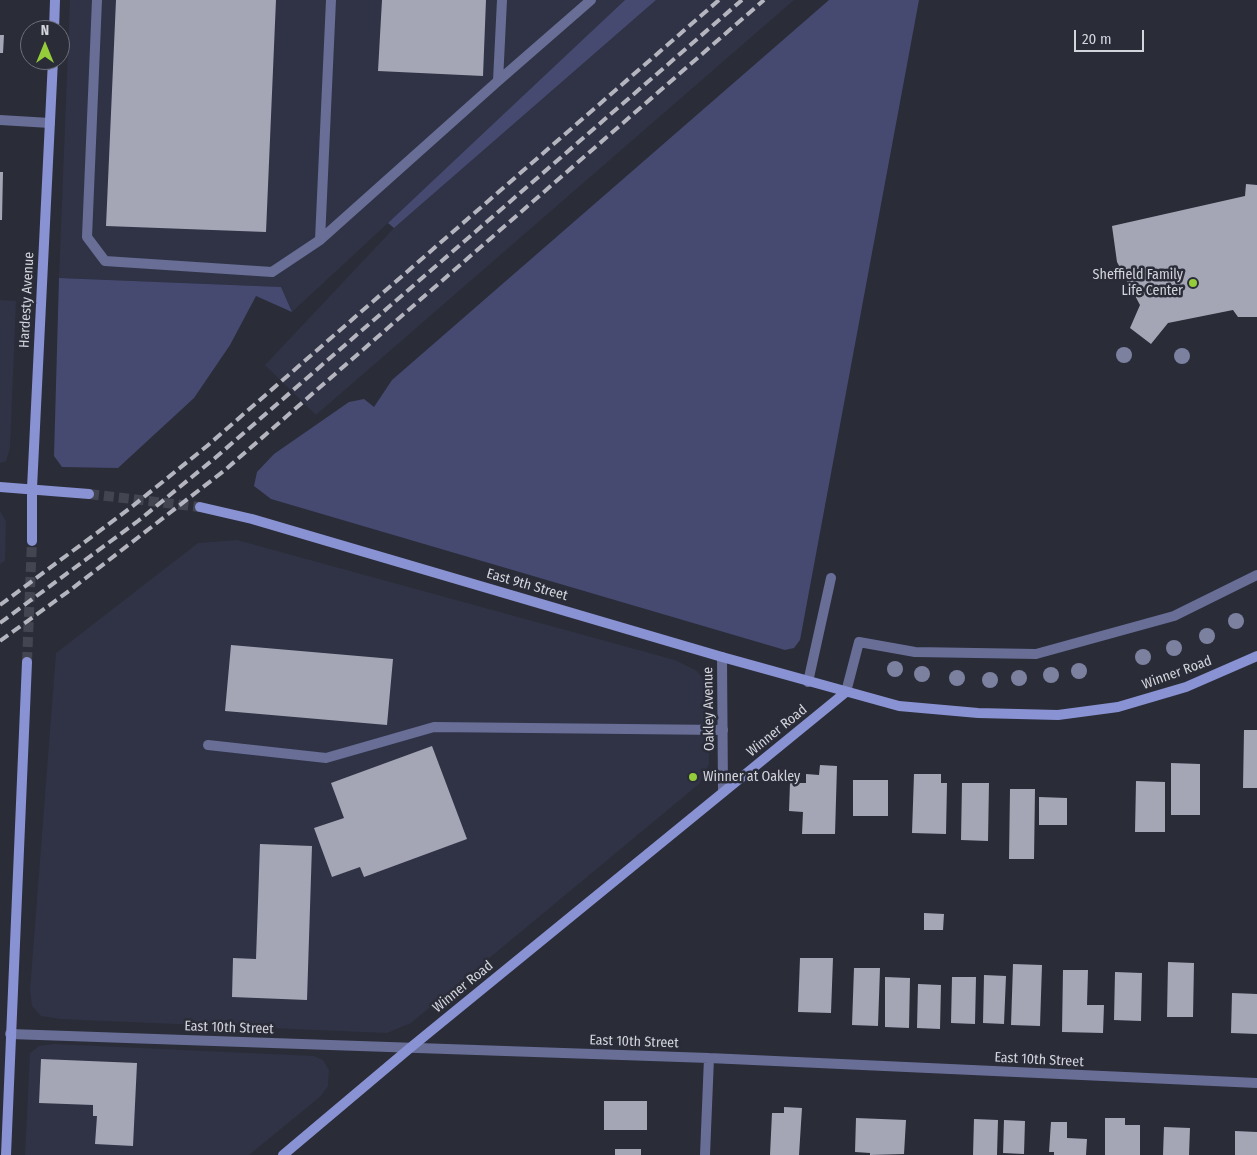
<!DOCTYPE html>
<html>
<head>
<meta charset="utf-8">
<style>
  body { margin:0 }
  #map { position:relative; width:1257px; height:1155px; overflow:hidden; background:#2a2c38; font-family:"Fira Sans Condensed",sans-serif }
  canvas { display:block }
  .north { position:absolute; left:20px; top:20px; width:50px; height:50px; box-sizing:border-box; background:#2a2c38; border:1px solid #6e6f7a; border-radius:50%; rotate:0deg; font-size:14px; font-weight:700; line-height:20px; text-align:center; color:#d3d4dc }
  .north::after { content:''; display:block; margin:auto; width:18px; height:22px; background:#95cc3a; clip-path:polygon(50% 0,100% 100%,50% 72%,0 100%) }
  .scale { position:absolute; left:1074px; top:30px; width:70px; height:22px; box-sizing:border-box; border:2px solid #d3d4dc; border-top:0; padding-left:6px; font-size:15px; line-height:18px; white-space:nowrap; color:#d3d4dc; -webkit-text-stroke:4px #2a2c38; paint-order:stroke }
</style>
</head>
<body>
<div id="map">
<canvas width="1257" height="1155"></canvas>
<div class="north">N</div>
<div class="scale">20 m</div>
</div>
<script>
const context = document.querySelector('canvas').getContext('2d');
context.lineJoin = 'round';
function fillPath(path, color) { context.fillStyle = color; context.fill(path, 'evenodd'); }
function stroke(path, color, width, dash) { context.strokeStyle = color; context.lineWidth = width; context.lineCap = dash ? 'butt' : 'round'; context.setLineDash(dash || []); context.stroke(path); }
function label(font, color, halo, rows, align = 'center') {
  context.font = font + ' "Fira Sans Condensed",sans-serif'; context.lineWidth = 5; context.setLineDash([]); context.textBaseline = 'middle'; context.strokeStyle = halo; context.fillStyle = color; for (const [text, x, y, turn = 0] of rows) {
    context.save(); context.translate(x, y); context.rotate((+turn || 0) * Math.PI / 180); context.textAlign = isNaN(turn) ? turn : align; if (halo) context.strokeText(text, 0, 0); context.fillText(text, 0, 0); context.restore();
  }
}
fillPath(new Path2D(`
  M70 0H625L497 122 292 312 281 287 59 278Z
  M656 0H794L316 415 265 365 394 228Z
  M0 300 16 301 10 448 6 461 0 463Z
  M0 511 6 521 5 561 0 564Z
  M237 540 675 660 697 671 709 687V764L699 784 411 1023 387 1033 60 1019 41 1016 32 1006 30 990 56 653 198 543Z
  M54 1044 314 1056 323 1060 329 1070 328 1086 321 1096 249 1155H25L30 1053 39 1046Z`), '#303345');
fillPath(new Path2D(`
  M625 0H656L394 228 388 223Z
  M829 0H919L800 640 794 648 785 650 271 499 254 486 257 472 274 454 349 402 364 399 374 407 392 380Z
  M59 278 281 287 292 312 256 296 230 345 194 398 118 468 62 467 54 456Z`), '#464a70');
fillPath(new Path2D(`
  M116 0H276L266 232 106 226Z
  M382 0H486L483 76 378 71Z
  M0 35H4L3 53H0Z
  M0 172H3L2 220H0Z
  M1246 184 1257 185V317H1238L1233 310 1168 323 1151 344 1130 328 1140 305 1117 262 1112 226 1245 196Z
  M231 645 393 659 387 725 225 711Z
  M1244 730H1257V788H1243Z
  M432 746 467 839 364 877 360 867 332 877 314 828 344 818 331 783Z
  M1171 763 1200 764V815H1171Z
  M820 765 837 766 835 834H802L803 812 789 811 790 783H806V774L819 775Z
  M914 774H941V783H947L946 834 912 833Z
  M853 780H888V816H853Z
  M1136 781 1165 782V832H1135Z
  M962 783H989L988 841 961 840Z
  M1010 789H1035L1034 859H1009Z
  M1039 797 1067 798V825H1039Z
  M260 844 312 846 307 1000 232 997 233 958 256 959Z
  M924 913 944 914 943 930H924Z
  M800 958H833L831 1013 798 1012Z
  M1168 962 1194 963 1193 1017H1167Z
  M1013 964 1042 965 1040 1026 1011 1025Z
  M854 968H880L878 1026 852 1025Z
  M1063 970H1088L1087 1005H1104L1103 1033 1062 1032Z
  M1115 972 1142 973 1141 1021 1114 1020Z
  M984 975 1006 976 1004 1024 983 1023Z
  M885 977 910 978 909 1028 885 1027Z
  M952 977H976L975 1024 951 1023Z
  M918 984 941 985 940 1029 917 1028Z
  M1232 993 1257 994V1034L1231 1033Z
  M41 1059 137 1063 133 1146 95 1144 97 1116H93V1105L39 1103Z
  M604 1101H647V1130H604Z
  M784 1107 802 1108 799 1155H770L772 1113H784Z
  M856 1118 906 1120 904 1154 870 1155V1153L855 1152Z
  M1105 1118H1125V1125H1140V1155H1105Z
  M974 1119 998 1120 997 1155H973Z
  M1004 1120 1025 1121 1024 1154 1003 1153Z
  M1051 1122H1067V1138L1087 1139 1086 1155H1054V1152H1049Z
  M1164 1127 1190 1128 1189 1155H1163Z
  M1235 1131 1257 1132V1155H1235Z
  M615 1149H641V1155H615Z`), '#a4a6b6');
stroke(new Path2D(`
  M89 494 200 507
  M27 662 32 541`), '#434551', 10, [10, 5]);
stroke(new Path2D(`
  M97 0 87 237 105 261 272 272 320 240 498 81 591 0
  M498 81 502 0
  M320 240 331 0
  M808 682 831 578
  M846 692 859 642 915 652 1036 654 1174 616 1257 575
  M208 745 326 758 434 727 723 730`), '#686e96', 10);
stroke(new Path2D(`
  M0 120 50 123
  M722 657 723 792
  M10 1034 709 1058 1257 1083
  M705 1155 709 1058`), '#686e96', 10);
stroke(new Path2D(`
  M54 30 55 0
  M0 487 89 494
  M200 507 252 519 722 657 899 706 978 713 1058 715 1118 707 1186 687 1257 656
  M32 541V488L53 60
  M6 1155 27 662
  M283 1155 410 1048 846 692`), '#8992d2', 10);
stroke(new Path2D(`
  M0 605 129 509 207 446 719 0
  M0 623 138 521 215 458 742 0
  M0 641 69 591 225 470 764 0`), '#b4b5be', 4, [10, 5]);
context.fillStyle = '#7c81a0';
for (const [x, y] of [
  [1124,355],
  [1182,356],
  [1236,621],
  [1207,636],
  [1174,648],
  [1143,657],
  [895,669],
  [1079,671],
  [922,674],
  [1051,675],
  [957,678],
  [1019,678],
  [990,680]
]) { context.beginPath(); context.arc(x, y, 8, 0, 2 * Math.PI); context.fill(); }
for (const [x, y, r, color] of [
  [1193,283,5,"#95cc3a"],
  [693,777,5,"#95cc3a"]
]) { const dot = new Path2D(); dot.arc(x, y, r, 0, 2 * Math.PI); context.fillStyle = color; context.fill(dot); stroke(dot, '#2a2c38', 2); }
label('14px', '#d3d4dc', '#2a2c38', [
  ["Sheffield Family",1183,275],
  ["Life Center",1183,291],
  ["Winner at Oakley",703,777,"left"]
], 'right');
label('14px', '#d3d4dc', '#2a2c38', [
  ["Hardesty Avenue",27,300,-87],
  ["East 9th Street",527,585,16],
  ["Winner Road",1177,673,-20],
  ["Oakley Avenue",709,709,-91],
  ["Winner Road",777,731,-39],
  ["Winner Road",463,987,-39],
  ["East 10th Street",229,1028,2],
  ["East 10th Street",634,1042,2],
  ["East 10th Street",1039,1060,3]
]);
</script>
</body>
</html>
